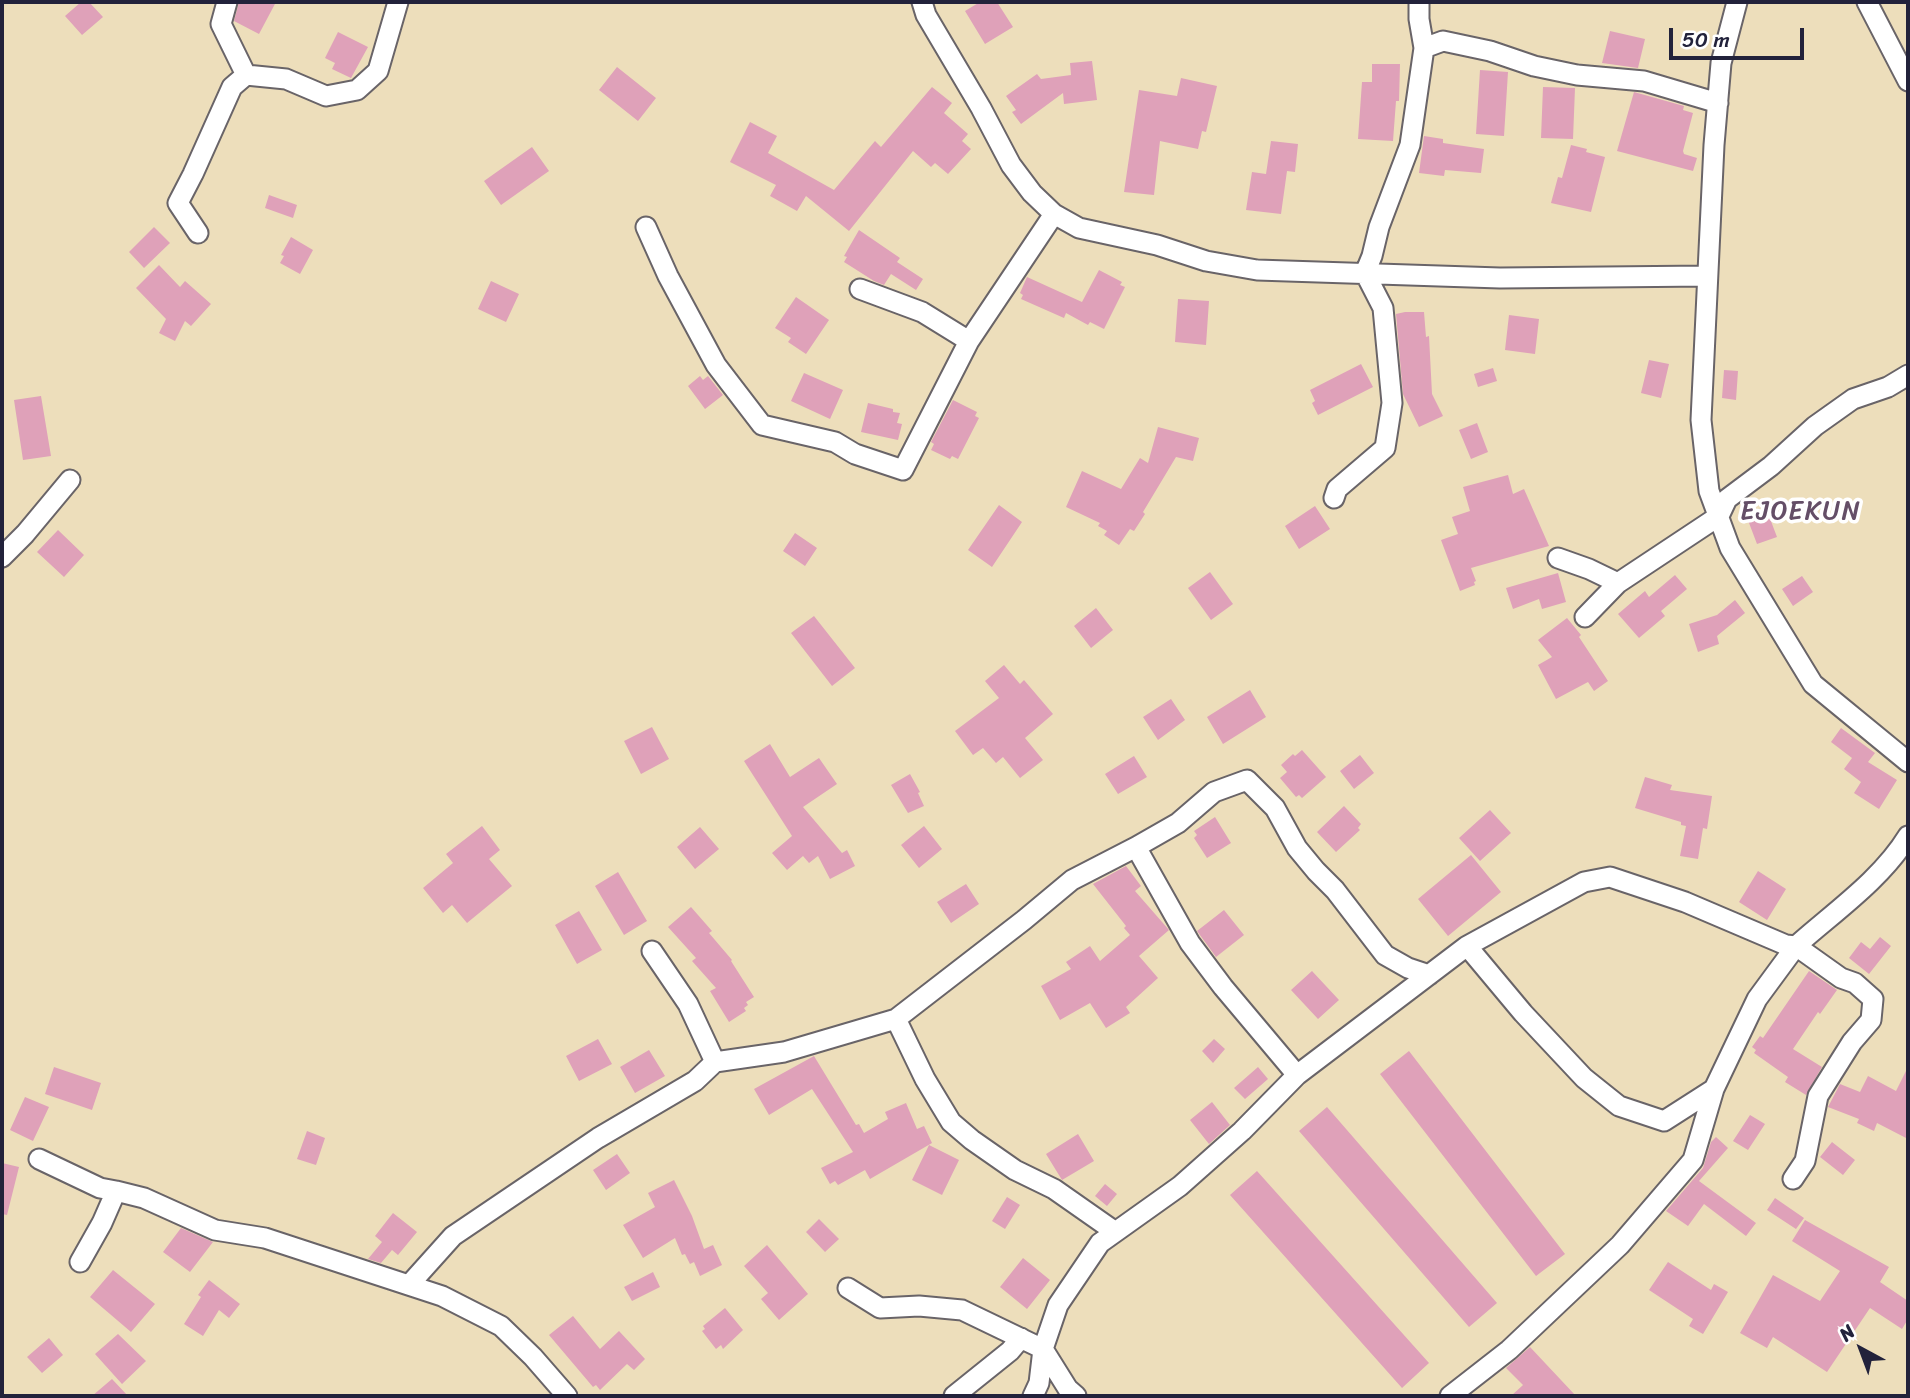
<!DOCTYPE html>
<html>
<head>
<meta charset="utf-8">
<style>
  body { margin:0 }
  #map { position:relative; width:1910px; height:1398px; overflow:hidden; background:#eddebb; font-family:Sriracha,sans-serif }
  canvas { display:block }
  .frame { position:absolute; inset:0; border:4px solid #22223b; pointer-events:none }
  .north { position:absolute; left:1826px; top:1314px; width:70px; height:70px; -webkit-text-stroke:5px #fff; paint-order:stroke; rotate:319deg; font-size:19px; font-weight:700; line-height:28px; text-align:center; color:#22223b }
  .north::after { content:''; display:block; margin:auto; width:24px; height:32px; background:#22223b; clip-path:polygon(50% 0,100% 100%,50% 72%,0 100%) }
  .scale { position:absolute; left:1669px; top:28px; width:135px; height:32px; box-sizing:border-box; border:4px solid #22223b; border-top:0; padding-left:9px; font-size:21px; line-height:24px; white-space:nowrap; color:#22223b; -webkit-text-stroke:5px #fff; paint-order:stroke }
</style>
</head>
<body>
<div id="map">
<canvas width="1910" height="1398"></canvas>
<div class="frame"></div>
<div class="north">N</div>
<div class="scale">50 m</div>
</div>
<script>
const context = document.querySelector('canvas').getContext('2d');
context.lineJoin = 'round';
function fillPath(path, color) { context.fillStyle = color; context.fill(path, 'evenodd'); }
function stroke(path, color, width, dash) { context.strokeStyle = color; context.lineWidth = width; context.lineCap = dash ? 'butt' : 'round'; context.setLineDash(dash || []); context.stroke(path); }
function label(font, color, halo, rows, align = 'center') {
  context.font = font + ' Sriracha,sans-serif'; context.lineWidth = 7; context.setLineDash([]); context.textBaseline = 'middle'; context.strokeStyle = halo; context.fillStyle = color; for (const [text, x, y, turn = 0] of rows) {
    context.save(); context.translate(x, y); context.rotate((+turn || 0) * Math.PI / 180); context.textAlign = isNaN(turn) ? turn : align; if (halo) context.strokeText(text, 0, 0); context.fillText(text, 0, 0); context.restore();
  }
}
fillPath(new Path2D(`
  M81 2H89L103 17 82 35 65 16Z
  M239 2H276L259 34 234 21Z
  M980 2H997L1013 27 985 44 965 11Z
  M1610 31 1645 39 1638 68 1602 63Z
  M338 32 368 47 351 78 332 69 335 63 325 58Z
  M1092 61 1097 100 1064 104 1063 93 1021 124 1012 112 1016 110 1006 96 1037 74 1041 79 1071 75 1070 63Z
  M1372 64H1400L1399 101H1396L1393 141 1358 139 1362 82H1372Z
  M617 67 656 98 638 121 599 90Z
  M1480 70 1508 72 1504 136 1476 134Z
  M1181 78 1217 86 1206 132 1202 131 1198 149 1160 141 1154 195 1124 192 1139 90 1177 96Z
  M932 87 952 103 944 113 968 134 962 141 971 149 948 174 935 163 931 167 913 151 849 231 806 196 797 211 770 196 776 185 730 162 750 122 777 136 768 153 834 190 875 141 881 147Z
  M1543 87 1575 88 1573 139 1541 138Z
  M1634 92 1684 106 1683 110 1693 113 1683 151 1684 154 1697 158 1693 171 1617 151Z
  M1424 136 1443 139V143L1484 149 1481 173 1445 170 1444 176 1419 173Z
  M1271 141 1298 144 1295 172 1287 171 1281 214 1246 210 1252 172 1266 174Z
  M1571 145 1587 149 1586 152 1605 157 1591 212 1551 203 1558 177 1562 178Z
  M532 147 549 171 501 205 484 181Z
  M269 195 297 205 293 218 265 208Z
  M154 227 170 243 144 268 129 252Z
  M859 230 900 258 897 262 923 279 916 290 891 274 884 285 874 281 844 262 847 257 844 256Z
  M291 237 313 250 300 274 280 263 284 256 281 255Z
  M159 265 180 287 185 281 211 304 191 326 185 321 175 341 159 333 166 319 136 288Z
  M1099 270 1122 282 1120 285 1125 287 1104 329 1090 322 1088 325 1066 313 1064 318 1021 299 1023 295 1020 293 1027 277 1082 302Z
  M491 281 519 294 506 322 478 309Z
  M796 297 829 320 806 354 788 342 791 338 775 328Z
  M1178 299 1209 301 1206 345 1175 342Z
  M1405 312H1424L1426 337 1429 336 1432 394 1443 416 1419 427 1403 394 1396 314Z
  M1509 315 1539 319 1535 354 1505 350Z
  M1649 360 1669 364 1661 398 1641 393Z
  M1361 364 1373 387 1318 415 1312 403 1315 401 1310 390Z
  M1493 368 1497 381 1478 387 1474 374Z
  M1724 370 1738 371 1736 400 1722 398Z
  M804 373 843 390 830 419 791 401Z
  M700 376 703 380 708 376 723 395 705 409 688 386Z
  M41 396 51 456 23 460 14 400Z
  M953 400 977 412 975 416 979 418 958 459 952 456 950 459 931 450 934 444 931 442Z
  M868 403 893 409V412L900 413 897 423 902 424 898 440 861 432Z
  M1477 423 1488 452 1471 459 1459 430Z
  M1158 427 1199 438 1193 461 1176 457 1143 512 1145 514 1134 531 1130 529 1119 545 1104 535 1107 531 1098 526 1100 523 1066 507 1082 471 1121 489 1140 458 1148 463Z
  M1508 475 1513 494 1524 489 1549 546 1471 568 1476 581 1474 582 1475 585 1460 591 1441 540 1458 534 1452 517 1470 511 1463 487Z
  M999 505 1022 522 992 567 968 550Z
  M1315 506 1330 529 1299 549 1285 526Z
  M1766 508 1777 537 1757 544 1746 515Z
  M58 530 84 555 64 577 37 552Z
  M795 533 817 548 805 566 783 551Z
  M1210 572 1233 604 1211 620 1188 588Z
  M1558 573 1566 602 1542 609 1539 599 1513 609 1506 588Z
  M1675 575 1687 589 1661 611 1665 616 1639 638 1618 614 1645 591 1649 597Z
  M1802 576 1813 592 1793 606 1782 589Z
  M1735 600 1745 613 1717 636 1719 644 1698 652 1689 624 1717 615Z
  M1096 608 1113 630 1091 648 1074 626Z
  M814 616 855 668 832 686 791 633Z
  M1567 618 1581 635 1579 637 1608 681 1594 691 1588 682 1556 699 1538 665 1552 657 1538 640Z
  M1004 665 1020 684 1024 680 1053 714 1025 738 1043 760 1020 778 1003 757 996 763 983 748 973 755 955 731 999 698 985 681Z
  M1250 690 1266 717 1223 744 1207 717Z
  M1171 699 1185 720 1158 740 1143 717Z
  M652 727 669 759 641 774 624 741Z
  M1841 728 1875 753 1868 762 1897 780 1879 809 1854 793 1861 782 1844 769 1852 758 1831 742Z
  M770 744 790 777 819 758 837 784 803 807 842 853 847 850 855 866 830 879 818 856 809 863 803 856 787 870 772 853 792 836 744 761Z
  M1302 750 1326 777 1302 798 1299 795 1296 797 1280 778 1287 772 1281 765 1293 754 1295 756Z
  M1360 755 1374 773 1354 789 1340 771Z
  M1134 756 1147 777 1118 794 1105 774Z
  M910 774 920 792 918 793 924 806 908 813 891 785Z
  M1645 777 1672 785 1670 790 1712 796 1707 829 1703 828 1698 859 1680 856 1686 826 1681 825V822L1635 808Z
  M1344 806 1361 824 1358 828 1360 830 1336 852 1317 832Z
  M1490 810 1511 833 1480 861 1459 838Z
  M1215 817 1231 843 1207 858 1194 838 1197 835 1194 831Z
  M482 826 500 850 489 859 512 886 467 923 452 905 443 913 423 888 453 863 446 854Z
  M924 826 942 849 919 868 901 845Z
  M700 827 719 849 695 869 677 847Z
  M1471 855 1501 892 1448 936 1418 899Z
  M1126 866 1141 886 1135 891 1169 930 1139 956 1158 978 1126 1007 1130 1013 1106 1028 1090 1003 1060 1020 1041 986 1071 969 1066 962 1090 946 1100 961 1130 935 1124 928 1126 926 1093 884Z
  M1758 871 1786 889 1767 920 1739 902Z
  M618 872 647 921 624 935 595 886Z
  M966 884 979 904 951 923 937 902Z
  M691 907 712 931 709 933 732 960 731 961 754 997 746 1002 748 1005 744 1008 746 1011 729 1022 710 991 716 988 692 961 696 958 668 927Z
  M1224 910 1244 935 1216 957 1197 931Z
  M579 911 602 950 577 964 555 925Z
  M1880 937 1891 946 1869 974 1849 958 1861 942 1870 949Z
  M1312 971 1339 1000 1318 1019 1291 990Z
  M1809 971 1837 990 1820 1014 1818 1012 1793 1049 1822 1067 1806 1095 1785 1082 1788 1077 1754 1053 1756 1050 1752 1047 1760 1036 1763 1038Z
  M598 1039 612 1064 579 1081 566 1056Z
  M1214 1039 1225 1049 1213 1063 1202 1051Z
  M649 1050 665 1076 635 1093 620 1067Z
  M1409 1051 1565 1254 1536 1276 1380 1074Z
  M814 1056 856 1125 859 1124 864 1133 888 1119 885 1112 906 1103 917 1129 924 1126 932 1143 870 1179 865 1170 838 1185 835 1181 830 1184 821 1168 853 1152 812 1089 769 1115 754 1089Z
  M54 1067 101 1083 92 1110 45 1094Z
  M1258 1067 1268 1079 1245 1099 1234 1088Z
  M1908 1067V1139L1877 1123 1874 1131 1857 1123 1859 1119 1828 1107 1840 1084 1860 1092 1868 1076 1896 1091Z
  M25 1097 49 1107 33 1141 10 1130Z
  M1212 1102 1230 1125 1209 1144 1190 1120Z
  M1327 1107 1497 1303 1469 1327 1299 1131Z
  M1750 1115 1765 1124 1748 1150 1733 1141Z
  M307 1131 325 1138 316 1165 297 1159Z
  M1078 1134 1094 1161 1062 1180 1046 1154Z
  M1716 1137 1728 1148 1699 1181 1756 1223 1746 1236 1704 1204 1688 1226 1666 1211 1703 1168 1711 1142Z
  M1832 1142 1855 1160 1843 1175 1820 1157Z
  M929 1145 959 1160 942 1195 912 1180Z
  M617 1154 630 1173 606 1190 593 1170Z
  M2 1163 19 1167 7 1215 2 1214Z
  M1257 1171 1429 1363 1402 1388 1230 1195Z
  M674 1180 692 1216 704 1249 713 1245 722 1265 700 1276 694 1262 690 1264 685 1254 682 1255 675 1238 643 1258 623 1225 655 1207 648 1193Z
  M1105 1184 1117 1194 1107 1206 1095 1196Z
  M1007 1197 1020 1205 1005 1229 992 1221Z
  M1775 1198 1804 1218 1796 1229 1767 1210Z
  M393 1213 417 1232 398 1255 392 1250 381 1263 368 1259 382 1242 375 1236Z
  M819 1219 839 1239 825 1252 806 1232Z
  M1805 1220 1889 1267 1880 1282 1908 1301V1319L1902 1329 1870 1308 1827 1372 1773 1337 1767 1348 1740 1333 1773 1275 1820 1301 1840 1271 1792 1241Z
  M181 1228 213 1242 190 1272 163 1252Z
  M767 1245 808 1294 779 1320 761 1299 768 1293 744 1266Z
  M1023 1258 1050 1280 1027 1309 1000 1287Z
  M1668 1262 1711 1290 1714 1284 1728 1292 1703 1334 1689 1326 1693 1319 1649 1290Z
  M113 1270 155 1304 131 1332 90 1297Z
  M653 1272 660 1287 632 1301 624 1287Z
  M209 1280 240 1304 229 1318 219 1310 203 1336 184 1324 201 1297 198 1295Z
  M725 1308 743 1330 723 1349 721 1345 716 1349 702 1331 705 1329 703 1326Z
  M573 1316 600 1349 619 1331 645 1359 634 1370 627 1364 600 1390 596 1385 593 1387 549 1335Z
  M118 1334 146 1361 122 1384 95 1354Z
  M49 1338 63 1355 42 1373 27 1357Z
  M1530 1347 1576 1396H1511L1523 1385 1506 1368Z
  M112 1379 128 1396H92Z`), '#dfa1b9');
const street = new Path2D(`
  M227 2 221 24 246 75 286 79 326 96 357 90 378 71 398 2
  M922 2 926 15 981 108 1011 165 1032 193 1054 214 1079 228 1157 245 1206 261 1257 270 1500 278 1707 276
  M1737 2 1721 63 1714 145 1701 420 1709 491 1730 548 1813 684 1908 762
  M1867 2 1908 81
  M1424 48 1443 41 1490 51 1534 66 1577 75 1644 81 1718 103
  M646 227 668 276 716 365 762 425 835 442 855 454 903 470 969 341
  M198 233 178 203 193 174 232 87 246 75
  M860 289 922 312 969 341 1054 214
  M1334 498 1337 489 1385 448 1392 403 1383 308 1365 273 1372 256 1379 227 1410 145 1424 48 1419 19V2
  M2 557 25 534 70 480
  M1558 558 1589 569 1618 583
  M1585 617 1618 583 1719 516 1727 499 1771 466 1815 426 1853 399 1888 387 1908 375
  M1136 847 1178 823 1214 792 1247 780 1275 808 1297 848 1316 871 1335 890 1385 955 1408 968 1429 975
  M1467 946 1523 1013 1584 1078 1619 1106 1664 1121 1714 1089
  M896 1019 1024 920 1072 880 1136 847 1190 943 1223 987 1297 1075
  M715 1062 784 1052 896 1019 925 1079 951 1122 972 1140 1015 1170 1054 1189 1114 1231
  M39 1159 100 1188 116 1191
  M80 1262 102 1223 116 1191 144 1198 215 1230 265 1238 442 1296 501 1326 533 1357 567 1396
  M409 1285 453 1236 598 1138 695 1081 715 1062 688 1004 652 951
  M848 1288 880 1308 919 1306 962 1310 1043 1349 1068 1389 1076 1396
  M954 1396 1010 1351 1021 1338
  M1033 1396 1039 1383 1043 1349 1058 1305 1100 1243 1180 1186 1242 1131 1297 1075 1467 946 1584 882 1610 877 1685 902 1786 945 1796 946C1834 912 1881 880 1908 836
  M1450 1396 1509 1350 1620 1245 1693 1160 1714 1089 1757 999 1796 946 1841 978 1855 983 1873 999 1871 1020 1852 1042 1818 1096 1805 1161 1793 1179`);
stroke(street, '#696468', 23);
stroke(street, '#fff', 19);
context.letterSpacing = '2px';
label('26px', '#644e67', '#fff', [
  ["EJOEKUN",1801,512]
]);
context.letterSpacing = '0px';
</script>
</body>
</html>
